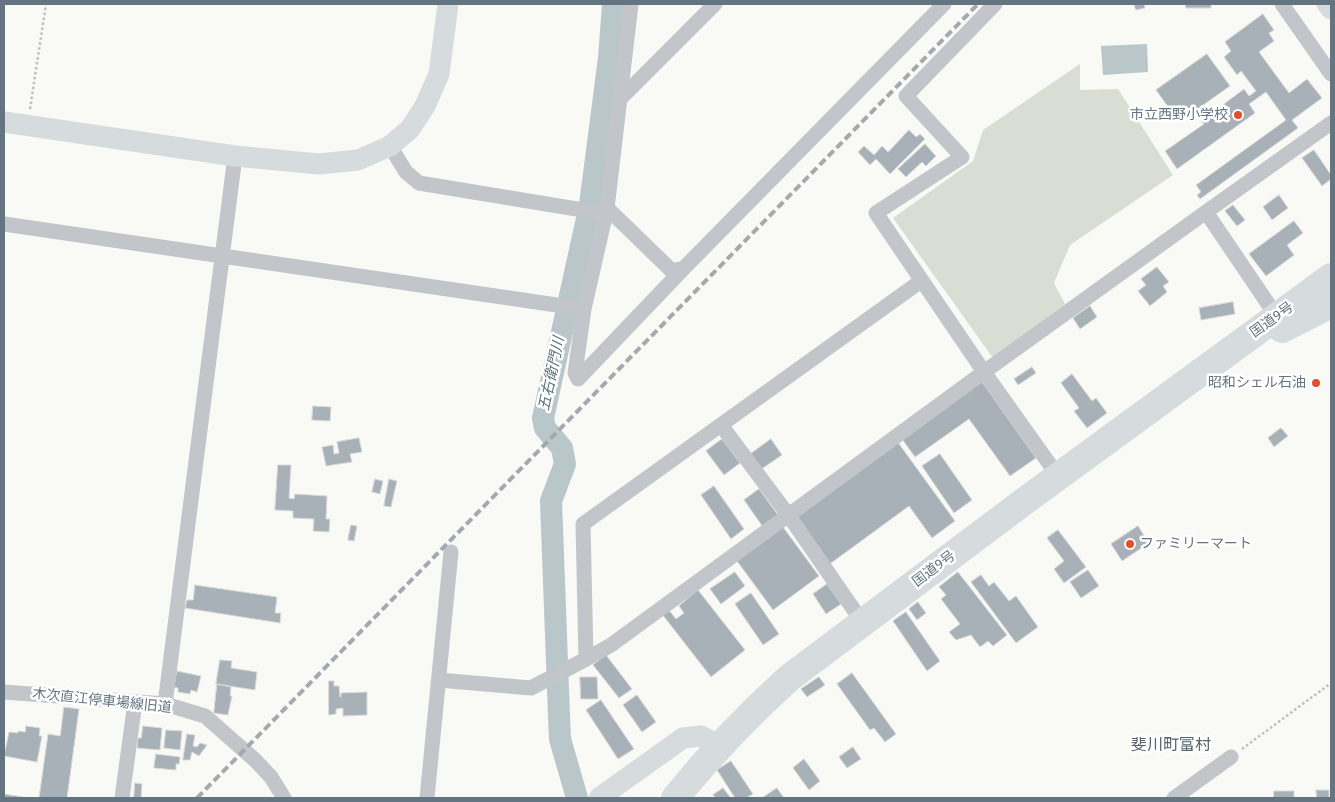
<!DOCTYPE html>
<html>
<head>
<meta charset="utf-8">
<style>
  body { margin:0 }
  #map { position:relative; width:1335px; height:802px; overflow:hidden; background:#f9f9f6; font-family:"Fira Sans",sans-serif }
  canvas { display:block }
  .frame { position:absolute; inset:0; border:5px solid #647581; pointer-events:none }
</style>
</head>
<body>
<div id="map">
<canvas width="1335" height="802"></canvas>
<div class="frame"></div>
</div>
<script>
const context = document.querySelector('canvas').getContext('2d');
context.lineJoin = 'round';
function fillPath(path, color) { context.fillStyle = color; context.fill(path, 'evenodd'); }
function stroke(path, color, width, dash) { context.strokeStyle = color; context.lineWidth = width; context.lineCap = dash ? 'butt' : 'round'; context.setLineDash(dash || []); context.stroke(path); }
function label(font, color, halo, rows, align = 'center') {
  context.font = font + ' "Fira Sans","Noto Sans JP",sans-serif'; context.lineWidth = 5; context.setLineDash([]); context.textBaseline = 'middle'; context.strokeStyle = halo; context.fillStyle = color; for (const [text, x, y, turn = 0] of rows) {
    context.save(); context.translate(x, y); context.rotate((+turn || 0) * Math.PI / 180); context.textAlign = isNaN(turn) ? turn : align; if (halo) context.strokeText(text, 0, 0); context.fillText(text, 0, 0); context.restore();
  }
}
fillPath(new Path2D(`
  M1080 64V90L1118 89 1173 175 1070 245 1054 283 1065 304 993 358 893 218 973 161 983 130Z`), '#d9ded5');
fillPath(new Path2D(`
  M1147 44 1148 72 1103 75 1101 46Z`), '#b9c6ca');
stroke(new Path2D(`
  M577 798 560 739 559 716 551 501 565 464 562 448 545 428 543 418 590 205 609 58 613 4`), '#b9c6ca', 22);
const building = new Path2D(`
  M1134 4H1144L1145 8 1136 10Z
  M1186 4H1211V8H1186Z
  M1263 14 1274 30 1269 33 1274 41 1259 52 1289 93 1307 79 1322 98 1292 120 1298 128 1200 199 1197 195 1201 192 1196 185 1286 120 1266 92 1249 104 1255 113 1177 169 1165 151 1204 124 1201 121 1244 89 1249 96 1256 91 1241 71 1237 75 1224 57 1231 51 1225 42Z
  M1207 54 1230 86 1179 122 1156 90Z
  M909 130 916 137 920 134 925 139 890 174 876 159 870 165 858 152 864 146 874 155 882 146 888 152Z
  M925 144 936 156 926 166 922 162 906 177 898 169Z
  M1314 150 1331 175V179L1322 186 1302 158Z
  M1279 195 1288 208 1272 220 1263 207Z
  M1233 205 1245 220 1237 226 1225 211Z
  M1294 221 1303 233 1287 245 1294 255 1266 276 1249 254Z
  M1157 267 1169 282 1163 286 1167 292 1150 306 1138 291 1146 285 1141 279Z
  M1233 302 1235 314 1201 320 1199 308Z
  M1090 306 1097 317 1080 329 1073 318Z
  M1032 367 1036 373 1018 385 1014 379Z
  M1072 374 1092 401 1096 398 1107 413 1087 428 1074 411 1079 408 1061 383Z
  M982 382 1036 458 1010 476 969 419 915 457 902 439Z
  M313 406 331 407 330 421 312 420Z
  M1281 428 1288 436 1274 447 1268 438Z
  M359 438 362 452 350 454 352 462 326 466 322 447 333 445 334 454 339 453 337 442Z
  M722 439 740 463 724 475 706 451Z
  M771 439 782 455 760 470 749 455Z
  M897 441 955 521 932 538 909 506 827 566 792 517Z
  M940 454 972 500 954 513 922 466Z
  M278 465H291L289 498 294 499 295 494 327 496 326 519H330L329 532 313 531 314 519 293 518V511L275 510Z
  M375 479 383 481 380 494 372 492Z
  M389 479 397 481 391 507 384 506Z
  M714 486 744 529 731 539 701 495Z
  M759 489 778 515 763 527 744 500Z
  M351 525 357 526 354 541 348 540Z
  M1138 526 1149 543 1122 561 1111 544Z
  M783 527 819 576 773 610 737 561Z
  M1058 530 1086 567 1064 583 1054 569 1064 561 1047 538Z
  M1088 570 1099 586 1081 598 1070 582Z
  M735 572 745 586 721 604 710 589Z
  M958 572 1007 635 993 646 988 641 980 647 971 635 956 640 949 632 960 624 941 599 946 595 939 587Z
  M981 575 989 586 994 582 1009 601 1016 596 1038 627 1016 643 971 582Z
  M827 584 841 604 826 614 813 594Z
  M195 585 277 597 275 613H281L280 623 185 608 187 600H193Z
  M698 590 745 650 711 677 662 614 668 609 676 619 684 613 679 606Z
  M751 593 779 634 763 645 735 604Z
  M918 602 926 613 917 620 909 609Z
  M906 612 940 661 927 671 893 621Z
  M606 655 632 689 619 698 593 665Z
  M220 660 232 661 231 668 257 672 255 690 216 684Z
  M177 671 201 676 197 692 191 690 190 694 178 692V688L174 687Z
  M852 673 896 734 885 742 874 728 870 730 837 684Z
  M580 677H597L598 699H581Z
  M819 677 825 685 807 697 801 689Z
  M329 681H334V686H339L340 697H341V693L367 692V715L343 716V708L336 709V714L329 715Z
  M217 684 231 687 230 696H232L228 715 214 713Z
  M637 695 656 722 642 732 623 705Z
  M601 700 634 749 618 759 586 710Z
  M64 707 79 709 67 798H39L48 734 60 736Z
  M26 726 40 728 39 736H42L37 762 4 756 9 732 18 733V731L25 732Z
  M143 726 162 728 160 750 137 748 138 738H141Z
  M166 730 182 731 180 750 164 748Z
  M187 734 195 735 193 746 197 747 200 743 207 745 199 756 192 752 190 760H183Z
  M853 747 861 759 847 768 839 757Z
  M156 754 180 757 179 764H176V770L154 768Z
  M804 759 820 781 809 790 793 768Z
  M731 761 753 794 746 798H735L717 770Z
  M135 783 142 784 141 798H134Z
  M723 788 731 798H716L713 795Z
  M777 788 784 798H762Z
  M1316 790H1329V798H1317Z
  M1274 791H1294V798H1274Z
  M4 794 23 797V798H4Z`);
fillPath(building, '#a8b1b7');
stroke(building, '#dadad8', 1);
stroke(new Path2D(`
  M30 109 46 4
  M1242 749 1331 683`), '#bcbfc1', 2.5, [2.5, 2.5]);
stroke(new Path2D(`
  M995 4 906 96 962 157 876 213 984 372 1058 476
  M1282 4 1331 74
  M621 98 715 4
  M390 146 406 172 419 183 601 213 607 208 672 271 684 268 944 4
  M4 224 584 309 607 208 631 4
  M584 309 575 373 578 379 684 268
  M1277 317 1206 212 1331 123
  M721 425 789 516 863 623
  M586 659 611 645 984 372 1206 212
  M439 680 531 688 586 659 583 524 921 281
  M4 692 165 704 205 716 255 760 271 777 284 798
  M165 704 235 156
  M122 798 135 702
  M427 798 451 552
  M1174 798 1231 757`), '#c2c6ca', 15);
stroke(new Path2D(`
  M1327 4 1331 9
  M4 122 235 156 319 164 358 160 390 146 410 129 425 106 439 74 448 4
  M599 798 683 738 701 736 720 746`), '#d6dbde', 21);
stroke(new Path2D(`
  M1282 329 1331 304
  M675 798C710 755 748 715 789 678L1026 500 1331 277`), '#d6dbde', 28);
stroke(new Path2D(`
  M197 798 978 4`), '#a3aaaf', 4, [8, 4]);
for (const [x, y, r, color] of [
  [1238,115,5,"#e44f2b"],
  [1316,383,5,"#e44f2b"],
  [1130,544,5,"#e44f2b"]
]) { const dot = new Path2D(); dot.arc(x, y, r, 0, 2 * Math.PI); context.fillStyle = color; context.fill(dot); stroke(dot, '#fff', 2); }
label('14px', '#647581', '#fff', [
  ["市立西野小学校",1228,115],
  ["昭和シェル石油",1306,383],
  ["ファミリーマート",1140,544,"left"]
], 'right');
label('14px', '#647581', '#fff', [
  ["国道9号",1272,320,-36],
  ["国道9号",934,569,-37],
  ["木次直江停車場線旧道",102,701,6]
]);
label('italic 15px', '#5e757c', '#fff', [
  ["五右衛門川",552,374,-78]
]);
label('16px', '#56636c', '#fff', [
  ["斐川町富村",1171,746]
]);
</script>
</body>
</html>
